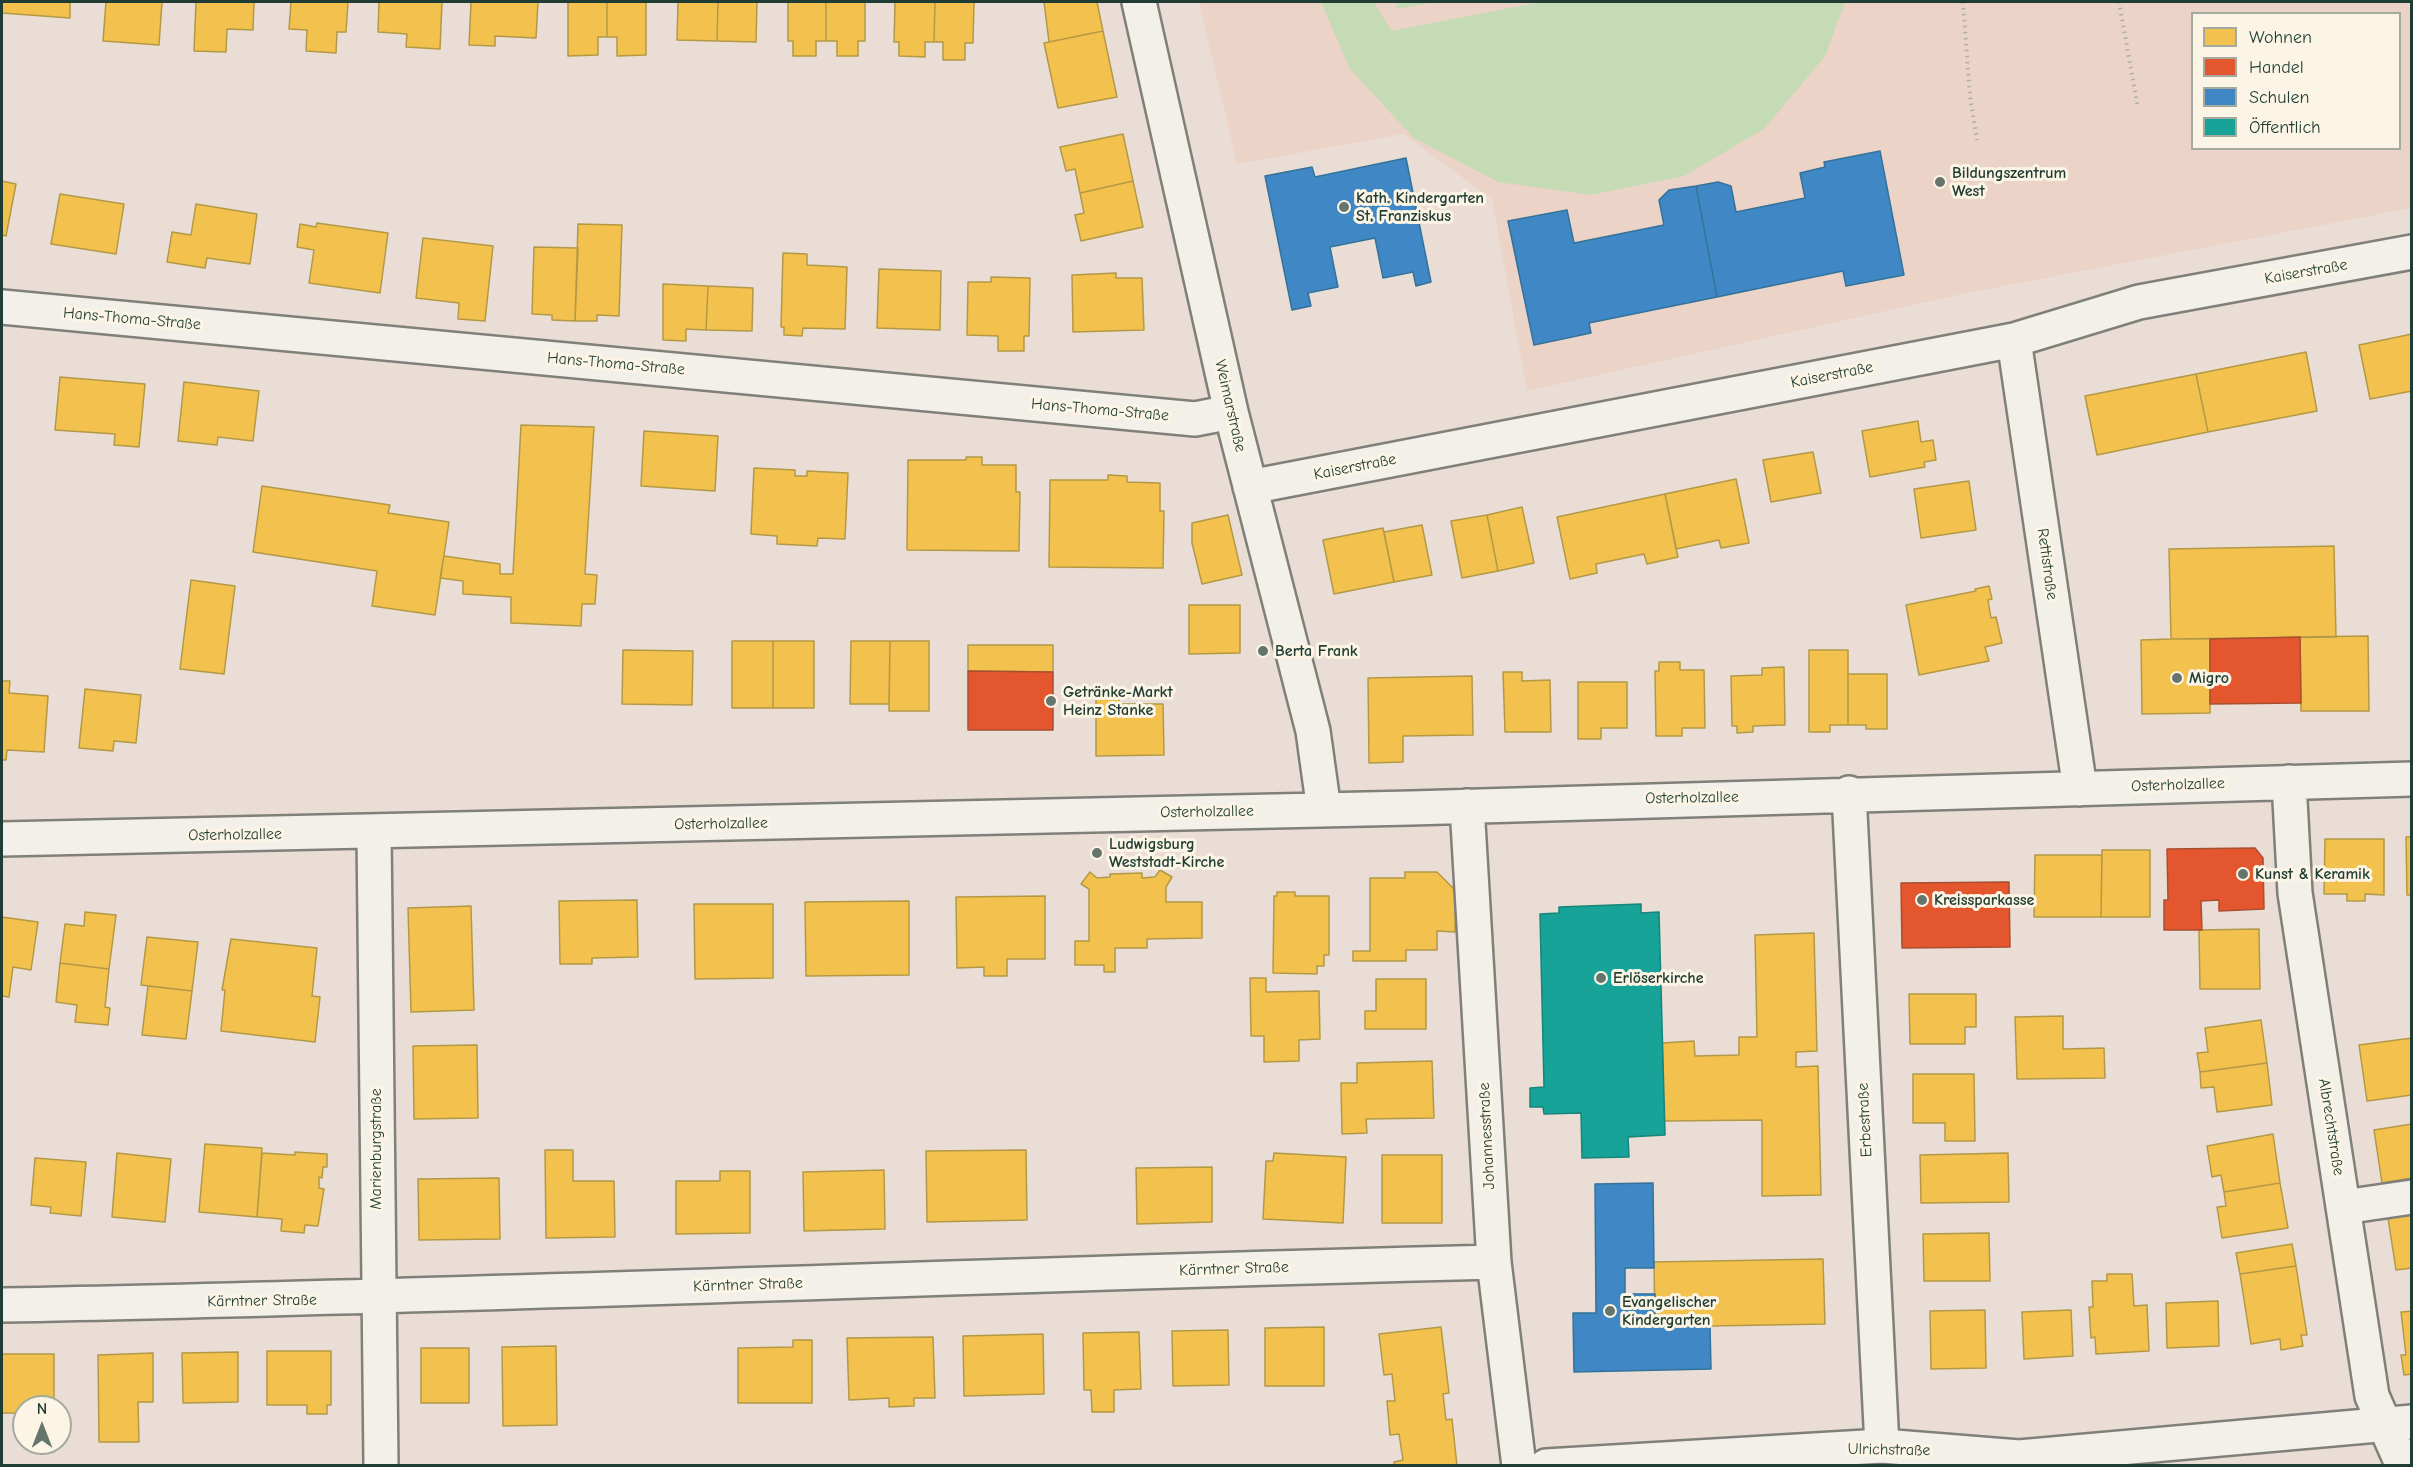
<!DOCTYPE html>
<html>
<head>
<meta charset="utf-8">
<style>
  body { margin:0 }
  #map { position:relative; width:2413px; height:1467px; overflow:hidden; background:#eaddd5; font-family:"Comic Neue",sans-serif }
  canvas { display:block }
  .frame { position:absolute; inset:0; border:3px solid #1f3d34; pointer-events:none }
  .legend { position:absolute; left:2191px; top:12px; width:210px; height:138px; box-sizing:border-box; background:#fcf5e5; border:2px solid #a4ab9e; margin:0; padding:8px 10px; list-style:none; font-size:18px; color:#1f3d34 }
  .legend li { display:flex; align-items:center; gap:12px; height:30px }
  .legend b { width:30px; border:2px solid #a4ab9e }
  .north { position:absolute; left:12px; top:1395px; width:60px; height:60px; box-sizing:border-box; background:#fcf5e5; border:2px solid #a4ab9e; border-radius:50%; rotate:0deg; font-size:16px; font-weight:700; line-height:24px; text-align:center; color:#1f3d34 }
  .north::after { content:''; display:block; margin:auto; width:21px; height:27px; background:#66756c; clip-path:polygon(50% 0,100% 100%,50% 72%,0 100%) }
</style>
</head>
<body>
<div id="map">
<canvas width="2413" height="1467"></canvas>
<div class="frame"></div>
<ul class="legend">
<li><b style="height:16px;background:#f2c14e"></b>Wohnen</li>
<li><b style="height:16px;background:#e4572e"></b>Handel</li>
<li><b style="height:16px;background:#3f88c5"></b>Schulen</li>
<li><b style="height:16px;background:#17a398"></b>Öffentlich</li>
</ul>
<div class="north">N</div>
</div>
<script>
const context = document.querySelector('canvas').getContext('2d');
context.lineJoin = 'round';
function fillPath(path, color) { context.fillStyle = color; context.fill(path, 'evenodd'); }
function stroke(path, color, width, dash) { context.strokeStyle = color; context.lineWidth = width; context.lineCap = dash ? 'butt' : 'round'; context.setLineDash(dash || []); context.stroke(path); }
function label(font, color, halo, rows, align = 'center') {
  context.font = font + ' "Comic Neue",sans-serif'; context.lineWidth = 6; context.setLineDash([]); context.textBaseline = 'middle'; context.strokeStyle = halo; context.fillStyle = color; for (const [text, x, y, turn = 0] of rows) {
    context.save(); context.translate(x, y); context.rotate((+turn || 0) * Math.PI / 180); context.textAlign = isNaN(turn) ? turn : align; if (halo) context.strokeText(text, 0, 0); context.fillText(text, 0, 0); context.restore();
  }
}
fillPath(new Path2D(`
  M1199 2H2411V208L1962 294 1527 391 1492 199 1403 134 1237 164ZM2192 14H2400V148H2192Z`), '#ebd3c7');
fillPath(new Path2D(`
  M1321 2H1374L1391 31 1541 2H1845L1825 56 1765 128 1684 176 1591 195 1498 182 1414 138 1350 69Z
  M1396 2H1435L1397 9Z`), '#c5dbb5');
const homes = new Path2D(`
  M2 2H70V18L2 13Z
  M106 2H162L159 45 103 41Z
  M196 2H254L253 30 227 29 226 52 194 51Z
  M291 2H348L346 32H337L336 53 306 51 307 30 289 29Z
  M379 2H442L440 49 406 47 407 34 378 32Z
  M471 2H538L536 38 495 36V46L469 45Z
  M568 2H607V37H598V55L568 56Z
  M607 2H646V55L617 56V37H607Z
  M678 2H718L717 41 677 40Z
  M718 2H757L756 42 717 41Z
  M788 2H826V41H816V56H793V41H788Z
  M826 2H865V41H858V56H837V41H826Z
  M895 2H935L934 42H925V57L899 56V42H894Z
  M935 2H974L973 43H965V60H943V42H934Z
  M1044 2H1097L1103 31 1049 42Z
  M1103 31 1117 97 1058 108 1044 43Z
  M1123 134 1133 181 1080 193 1075 169 1066 171 1060 147Z
  M2 181 16 184 6 236 2 235Z
  M1133 181 1143 227 1081 241 1075 215 1084 213 1080 193Z
  M60 194 124 204 116 254 51 244Z
  M196 204 257 214 250 264 207 258 205 268 167 262 172 232 191 235Z
  M317 223 388 233 380 293 309 283 314 250 297 247 300 224 316 227Z
  M578 224 622 225 619 316 597 315V321H575Z
  M423 238 493 246 485 321 458 319 459 303 416 298Z
  M534 247 578 248 575 321 552 320V315L532 314Z
  M783 253 807 254V265L847 267 845 329 803 328 802 336 784 335V327H781Z
  M879 269 941 271 940 330 877 328Z
  M1116 273V278H1142L1144 330 1073 332 1072 275Z
  M991 277 1030 278 1029 336H1024V351H998V336L967 335 968 282H991Z
  M663 284 708 286 706 330 686 329V341L663 340Z
  M708 286 753 288 752 331 706 330Z
  M2412 334V391L2370 399 2359 345Z
  M2306 352 2317 411 2208 432 2196 374Z
  M2196 374 2208 432 2097 455 2085 396Z
  M60 377 145 384 139 447 114 445 115 434 55 430Z
  M184 382 259 391 253 441 218 437 217 445 178 441Z
  M1918 421 1921 442 1933 440 1936 460 1924 462 1925 467 1870 477 1862 431Z
  M521 425 594 427 585 574 597 575 595 604H582L581 626 511 623V597L463 594V581L440 578 444 556 500 564V574H513Z
  M644 431 718 436 715 491 641 486Z
  M1813 452 1821 493 1771 502 1763 460Z
  M966 457H982V465H1016V492H1020L1019 551 907 550 908 460H966Z
  M754 468 795 470V476H807V471L848 473 845 539 818 538 817 546 777 544V536L751 534Z
  M1108 475 1127 476V482L1160 483V511H1164L1163 568 1049 567 1050 480H1108Z
  M1736 479 1749 543 1721 548 1719 540 1676 549 1665 494Z
  M1969 481 1976 530 1921 538 1914 489Z
  M262 486 390 505 388 513 449 522 435 615 372 606 377 571 253 552Z
  M1665 494 1678 557 1647 564 1644 554 1596 564 1597 573 1570 579 1557 517Z
  M1522 507 1534 563 1498 571 1487 515Z
  M1228 515 1242 575 1202 584 1192 543V523Z
  M1487 515 1498 571 1462 578 1451 521Z
  M1422 525 1432 575 1394 582 1384 532Z
  M1383 528 1394 582 1334 594 1323 540Z
  M2334 546 2336 637 2171 639 2169 549Z
  M191 580 235 586 224 674 180 669Z
  M1989 586 1992 599 1988 600 1991 618 1996 617 2002 643 1985 647 1989 661 1919 675 1906 605 1976 591 1975 589Z
  M1189 605H1240V653L1189 654Z
  M2368 636 2369 711H2301L2300 637Z
  M2171 639H2210V713L2142 714 2141 640Z
  M732 641H773V708H732Z
  M773 641H814V708H773Z
  M851 641H890L889 704H850Z
  M890 641H929V711H889Z
  M968 645H1053V672L968 671Z
  M623 650 693 651 692 705 622 704Z
  M1809 650H1848V725H1830V732H1809Z
  M1659 662H1680V670H1704L1705 728H1682V736H1656L1655 671H1659Z
  M1784 667 1785 725 1753 726V732L1737 733V726H1732L1731 676 1762 675V668Z
  M1503 672H1522V681L1550 680 1551 732H1505Z
  M1848 674H1887V729H1866V725H1848Z
  M1472 676 1473 735 1403 736V762L1369 763 1368 678Z
  M2 681H10L9 693 48 696 44 752 7 750 6 760H2Z
  M1578 682H1627V728H1601V739H1578Z
  M85 689 141 695 136 743 114 741 113 751 79 748Z
  M1119 697V704H1163L1164 755 1096 756V698Z
  M2406 837H2412V895H2407Z
  M2325 839H2384V895L2365 894V901H2347V894H2324Z
  M2102 850H2150V917H2101Z
  M2035 855H2102L2101 917H2034Z
  M1160 870 1172 877 1166 887V902H1202V938L1147 939V948H1115V972H1104V965H1075V941H1089V889L1081 884 1090 872 1097 878 1110 877V874L1142 873V878L1155 877Z
  M1405 872H1437L1456 891 1455 932 1437 931V950H1406V961H1353V951H1370V878H1405Z
  M1277 892H1295V896H1329V955H1324V966H1317V974L1273 973 1274 896H1277Z
  M1045 896V959H1007V976H984V967L957 968 956 897Z
  M637 900 638 957 592 958V964H560L559 901Z
  M909 901V975L806 976 805 902Z
  M694 904H773V978L695 979Z
  M471 906 474 1010 411 1012 408 908Z
  M85 912 116 915 109 969 60 963 65 924 84 926Z
  M2 917 38 922 31 970 13 967 9 997 2 996Z
  M2259 929 2260 989H2200L2199 930Z
  M1814 933 1817 1051 1796 1052V1067L1818 1066 1821 1195 1762 1196V1120L1664 1121 1662 1043 1694 1041 1695 1056 1739 1055V1037H1757L1755 935Z
  M147 937 198 942 192 991 141 985Z
  M231 939 317 948 312 996 320 997 315 1042 221 1031 225 990H222Z
  M60 963 109 969 105 1007 110 1008 108 1025 75 1022 77 1005 56 1002Z
  M1250 978H1266V992L1319 991 1320 1039 1299 1040V1061L1264 1062V1036H1251Z
  M1376 979H1426V1029H1365V1011H1376Z
  M148 986 192 991 186 1039 142 1035Z
  M1909 994H1976V1027H1965V1044H1910Z
  M2063 1016V1049L2104 1048 2105 1078 2017 1079 2015 1017Z
  M2261 1020 2267 1063 2200 1072 2197 1053 2208 1052 2205 1028Z
  M2412 1038V1095L2367 1101 2359 1045Z
  M477 1045 478 1118 414 1119 413 1046Z
  M1432 1061 1434 1118 1366 1119 1367 1133 1342 1134 1341 1083H1357V1063Z
  M2267 1063 2272 1105 2217 1112 2214 1087 2201 1088 2200 1072Z
  M1913 1074H1974L1975 1141H1945V1123H1913Z
  M2412 1124V1178L2382 1183 2374 1130Z
  M2273 1134 2280 1183 2224 1192 2221 1175 2212 1177 2207 1146Z
  M205 1144 262 1148 257 1217 199 1212Z
  M545 1150H573V1181H614L615 1237 546 1238Z
  M1026 1150 1027 1220 927 1222 926 1151Z
  M295 1152 327 1154V1167H323L322 1178 319 1177V1188L324 1189 318 1226 305 1225 304 1233 281 1231 282 1219 257 1217 262 1153 295 1155Z
  M117 1153 171 1159 165 1222 112 1217Z
  M1274 1153 1346 1157 1343 1223 1263 1219 1266 1161H1273Z
  M2008 1153 2009 1202 1921 1203 1920 1155Z
  M1382 1155H1442V1223H1382Z
  M35 1158 86 1162 81 1216 50 1213 51 1207 31 1205Z
  M1212 1167V1222L1137 1224 1136 1168Z
  M884 1170 885 1229 804 1231 803 1172Z
  M720 1171H750V1233L676 1234V1181H720Z
  M499 1178 500 1239 419 1240 418 1179Z
  M2280 1183 2288 1228 2222 1238 2217 1207 2226 1206 2224 1192Z
  M2412 1214V1268L2396 1270 2388 1218Z
  M1989 1233 1990 1281H1924L1923 1234Z
  M2292 1244 2296 1266 2240 1274 2236 1253Z
  M1823 1259 1825 1324 1655 1327 1654 1262Z
  M2296 1266 2307 1335H2301L2303 1346 2281 1350 2280 1339 2251 1344 2240 1274Z
  M2107 1274H2132L2134 1306 2147 1305 2149 1351 2096 1354 2095 1337 2091 1338 2089 1307H2093L2092 1281H2107Z
  M2218 1301 2219 1346 2167 1348 2166 1303Z
  M1985 1310 1986 1368 1931 1369 1930 1311Z
  M2071 1310 2073 1356 2024 1359 2022 1312Z
  M2412 1311V1374L2404 1375 2401 1355H2406L2401 1312Z
  M1324 1327V1386H1265V1328Z
  M1441 1327 1449 1393 1443 1394 1446 1420 1452 1419 1457 1466H1394V1462L1403 1460 1399 1434 1390 1435 1387 1401H1395L1392 1374 1384 1375 1379 1334Z
  M1228 1330 1229 1385 1173 1386 1172 1331Z
  M1139 1332 1141 1389 1114 1390V1412H1092L1091 1390H1084L1083 1333Z
  M1043 1334 1044 1394 964 1396 963 1336Z
  M933 1337 935 1398H914V1406L889 1407V1398L849 1400 847 1338Z
  M793 1340H812V1403H738V1348L793 1347Z
  M556 1346 557 1425 503 1426 502 1347Z
  M421 1348H469V1403H421Z
  M267 1351H331V1405H327V1414H307V1405H267Z
  M238 1352V1402L183 1403 182 1353Z
  M153 1353V1402H138L139 1442H99L98 1355Z
  M2 1354H54V1405H21V1413H2Z`);
fillPath(homes, '#f2c14e');
stroke(homes, '#b39946', 1.5);
const shops = new Path2D(`
  M2300 637 2301 703 2210 704V639Z
  M968 671 1053 672V730H968Z
  M2255 848 2263 858 2264 909 2219 911V900L2201 901 2202 930H2164V900H2168L2167 849Z
  M2009 882 2010 947 1902 948 1901 883Z`);
fillPath(shops, '#e4572e');
stroke(shops, '#a94f30', 1.5);
const schools = new Path2D(`
  M1880 151 1904 275 1846 286 1843 271 1717 297 1696 186 1718 182 1731 186 1736 212 1805 198 1800 173 1825 167 1824 162Z
  M1406 158 1431 282 1416 286 1413 272 1383 278 1375 238 1330 247 1338 287 1308 293 1311 306 1292 310 1265 176 1312 167 1315 177Z
  M1696 186 1717 297 1589 323 1591 333 1534 345 1508 221 1567 210 1574 243 1664 225 1659 200 1669 190Z
  M1653 1183 1654 1268H1625V1294H1655V1327L1710 1326 1711 1369 1574 1372 1573 1313H1596L1595 1184Z`);
fillPath(schools, '#3f88c5');
stroke(schools, '#35729a', 1.5);
const public = new Path2D(`
  M1641 904V913L1659 912 1665 1135 1628 1137 1629 1157 1582 1158 1581 1113 1544 1114 1543 1107H1530V1088L1544 1087 1540 914 1559 913V907Z`);
fillPath(public, '#17a398');
stroke(public, '#19847a', 1.5);
const minor = new Path2D(`
  M1139 2 1231 412 1313 731 1324 810
  M2 307 1195 419 1231 412
  M2014 340 2080 789
  M1250 487 2014 340 2139 302 2412 252
  M2289 782 2295 893 2372 1396 2403 1466
  M1849 793 1882 1446
  M1467 806 1494 1262 1519 1466
  M374 833 381 1466
  M2 839 1411 808 2412 779
  M2344 1207 2412 1197
  M2 1305C499 1296 997 1274 1494 1262
  M1546 1466 1882 1446 2019 1457 2412 1422`);
stroke(minor, '#80807a', 38);
stroke(new Path2D(`
  M1963 2 1970 97 1977 140
  M2119 2 2138 108`), '#aeafaa', 4, [1.5, 4.5]);
stroke(minor, '#f3efe9', 33);
for (const [x, y, r, color] of [
  [1940,182,6,"#66756c"],
  [1344,207,6,"#66756c"],
  [1263,651,6,"#66756c"],
  [2177,678,6,"#66756c"],
  [1051,701,6,"#66756c"],
  [1097,853,6,"#66756c"],
  [2243,874,6,"#66756c"],
  [1922,900,6,"#66756c"],
  [1601,978,6,"#66756c"],
  [1610,1311,6,"#66756c"]
]) { const dot = new Path2D(); dot.arc(x, y, r, 0, 2 * Math.PI); context.fillStyle = color; context.fill(dot); stroke(dot, '#fcf5e5', 2); }
label('bold 16px', '#1f3d34', '#fcf5e5', [
  ["Bildungszentrum",1952,173],
  ["West",1952,191],
  ["Kath. Kindergarten",1356,198],
  ["St. Franziskus",1356,216],
  ["Berta Frank",1275,651],
  ["Migro",2189,678],
  ["Getränke-Markt",1063,692],
  ["Heinz Stanke",1063,710],
  ["Ludwigsburg",1109,844],
  ["Weststadt-Kirche",1109,862],
  ["Kunst & Keramik",2255,874],
  ["Kreissparkasse",1934,900],
  ["Erlöserkirche",1613,978],
  ["Evangelischer",1622,1302],
  ["Kindergarten",1622,1320]
], 'left');
label('16px', '#1f3d34', '#fcf5e5', [
  ["Kaiserstraße",2306,272,-10],
  ["Hans-Thoma-Straße",132,319,5],
  ["Hans-Thoma-Straße",616,364,5],
  ["Kaiserstraße",1832,375,-11],
  ["Weimarstraße",1230,406,77],
  ["Hans-Thoma-Straße",1100,410,5],
  ["Kaiserstraße",1355,467,-11],
  ["Rettistraße",2047,564,82],
  ["Osterholzallee",2178,785,-2],
  ["Osterholzallee",1692,798,-1],
  ["Osterholzallee",1207,812,-1],
  ["Osterholzallee",721,824,-1],
  ["Osterholzallee",235,835,-1],
  ["Erbestraße",1865,1120,-93],
  ["Albrechtstraße",2331,1127,81],
  ["Johannesstraße",1487,1136,-93],
  ["Marienburgstraße",376,1149,-90],
  ["Kärntner Straße",1234,1269,-2],
  ["Kärntner Straße",748,1285,-2],
  ["Kärntner Straße",262,1301,-1],
  ["Ulrichstraße",1889,1450,1]
]);
</script>
</body>
</html>
